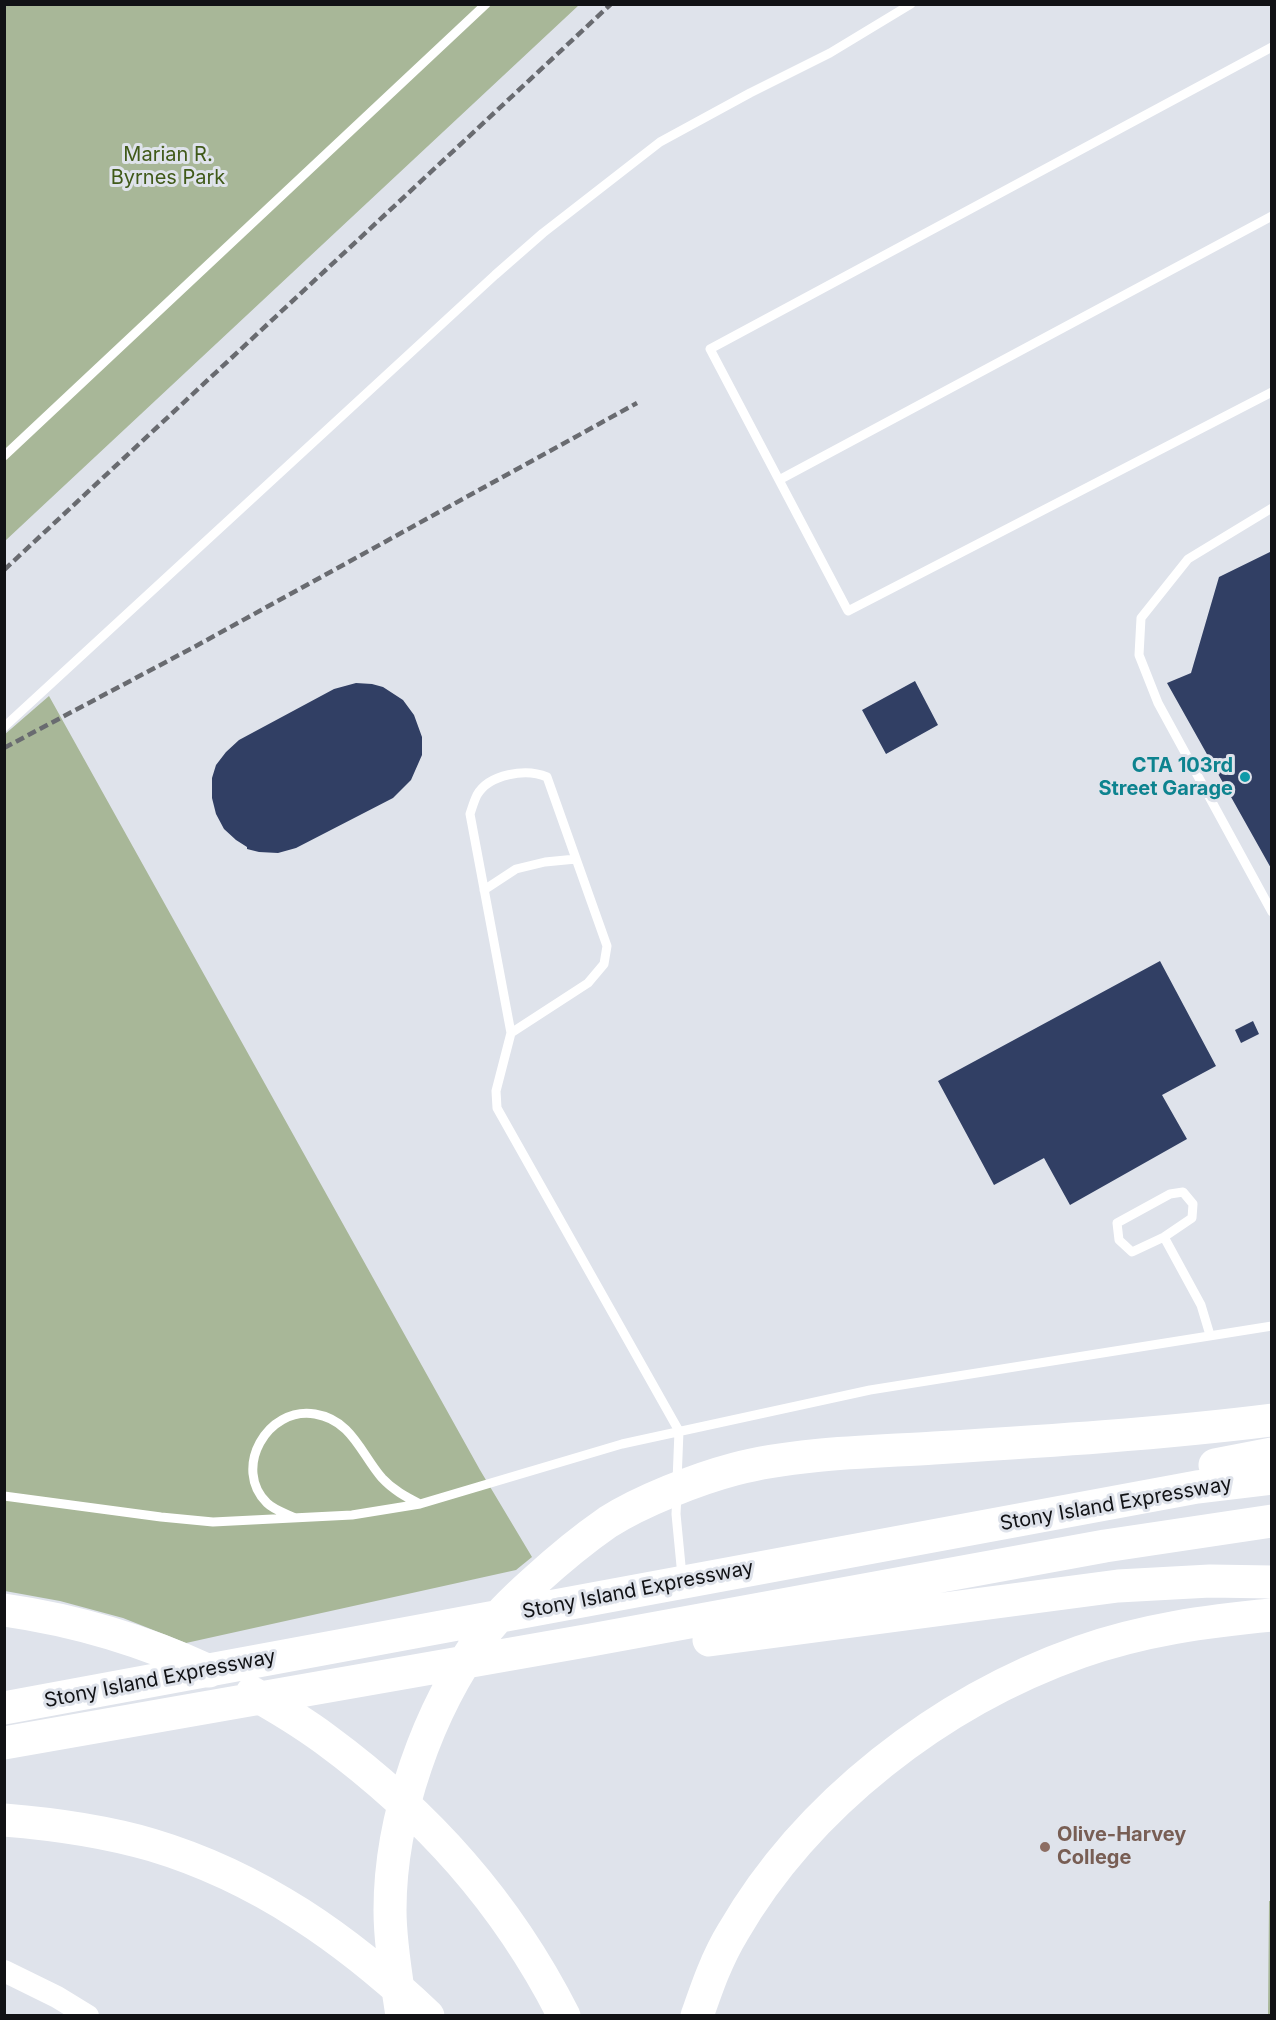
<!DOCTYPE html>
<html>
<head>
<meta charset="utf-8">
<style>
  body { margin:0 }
  #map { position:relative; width:1276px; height:2020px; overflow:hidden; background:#dfe3eb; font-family:Inter,sans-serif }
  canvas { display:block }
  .frame { position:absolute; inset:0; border:6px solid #111215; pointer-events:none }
</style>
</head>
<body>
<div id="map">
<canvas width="1276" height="2020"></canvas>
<div class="frame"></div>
</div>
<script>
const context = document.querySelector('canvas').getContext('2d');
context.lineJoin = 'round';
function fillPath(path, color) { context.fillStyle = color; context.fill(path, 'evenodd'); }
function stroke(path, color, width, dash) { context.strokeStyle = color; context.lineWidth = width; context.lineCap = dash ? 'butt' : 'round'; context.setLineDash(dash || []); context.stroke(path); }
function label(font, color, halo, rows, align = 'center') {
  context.font = font + ' Inter,sans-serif'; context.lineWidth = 6; context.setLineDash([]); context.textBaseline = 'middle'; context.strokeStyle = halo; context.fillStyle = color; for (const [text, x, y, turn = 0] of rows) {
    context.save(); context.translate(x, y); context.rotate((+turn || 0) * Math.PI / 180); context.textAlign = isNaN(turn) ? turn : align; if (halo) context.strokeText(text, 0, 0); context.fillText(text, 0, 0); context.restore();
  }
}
fillPath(new Path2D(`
  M5 5H579L5 541Z
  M49 696 480 1470 532 1557 516 1570 186 1643 123 1618 60 1601 5 1591 4 735Z
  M1269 1901H1271V2016L1268 2015Z`), '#a8b798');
fillPath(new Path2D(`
  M1272 551V870L1167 683 1191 673 1219 577Z
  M915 681 938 725 886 754 862 710Z
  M356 683 372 684 383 687 403 700 414 715 422 737V755L411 780 393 798 296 848 278 853 259 852 247 849V847L236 840 224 829 216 814 212 798V778L216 765 226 752 239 740 334 689Z
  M1160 961 1216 1066 1162 1095 1187 1139 1070 1205 1044 1158 994 1185 938 1081Z
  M1253 1021 1259 1034 1241 1043 1235 1030Z`), '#313f64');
stroke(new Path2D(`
  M1272 47 710 349 848 611 1272 392
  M4 456 486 4
  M779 480 1272 216
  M1272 508 1188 559 1141 618 1139 655 1158 703 1272 912
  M4 727 495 275 543 233 660 142 750 93 830 53 911 4
  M484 890 516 869 545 862 576 859
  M511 1033 588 983 604 964 607 946 547 777C526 768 489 774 477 795 474 801 472 808 470 814L511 1033 496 1091 497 1108 679 1431 677 1481
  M1164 1237 1192 1218 1193 1204 1183 1192 1170 1194 1117 1223 1119 1240 1132 1252 1164 1237 1201 1305 1210 1335
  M677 1495 676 1514 682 1576
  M4 1496 161 1517 213 1522 352 1515 420 1504 622 1444 870 1390 1272 1326
  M295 1518C287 1514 274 1510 267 1503 232 1469 267 1406 315 1414 352 1420 361 1454 382 1478 393 1490 406 1497 420 1504`), '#fff', 9);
stroke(new Path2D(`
  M4 1971 57 1997 88 2016`), '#fff', 22);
stroke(new Path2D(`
  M1215 1465 1272 1454
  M4 1610C74 1620 145 1641 209 1671
  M709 1640 1118 1586 1210 1581 1272 1582
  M252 1693C277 1707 302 1722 325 1739 427 1814 507 1903 564 2016
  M4 1708 1197 1487 1272 1478
  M4 1743 591 1640 1105 1546 1272 1521
  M4 1820C54 1824 104 1831 152 1845 259 1877 348 1940 428 2016
  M402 2016C397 1981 390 1945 390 1910 390 1817 428 1709 483 1635 498 1615 517 1597 535 1581 558 1560 582 1540 608 1522 641 1501 697 1479 735 1469 796 1453 872 1452 934 1448 1047 1441 1160 1434 1272 1420
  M697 2016C707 1987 717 1958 733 1932 807 1804 941 1701 1080 1652 1142 1630 1207 1621 1272 1615`), '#fff', 33);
stroke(new Path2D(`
  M4 570 611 4
  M4 748 196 646 637 403`), '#696b70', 4.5, [9, 4.5]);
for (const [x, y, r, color] of [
  [1245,777,6,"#0f9aa8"],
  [1045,1847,6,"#8d6e63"]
]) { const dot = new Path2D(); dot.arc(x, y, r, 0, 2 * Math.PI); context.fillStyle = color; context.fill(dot); stroke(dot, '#dfe3eb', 2); }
label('20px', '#405a19', '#dfe3eb', [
  ["Marian R.",168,155],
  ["Byrnes Park",168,178]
]);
label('bold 20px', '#0d838f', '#dfe3eb', [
  ["CTA 103rd",1233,766],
  ["Street Garage",1233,789]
], 'right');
label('20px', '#111215', '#dfe3eb', [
  ["Stony Island Expressway",1116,1504,-10],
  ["Stony Island Expressway",638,1590,-11],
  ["Stony Island Expressway",160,1679,-11]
]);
label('bold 20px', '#785e54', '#dfe3eb', [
  ["Olive-Harvey",1057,1835],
  ["College",1057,1858]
], 'left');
</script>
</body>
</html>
